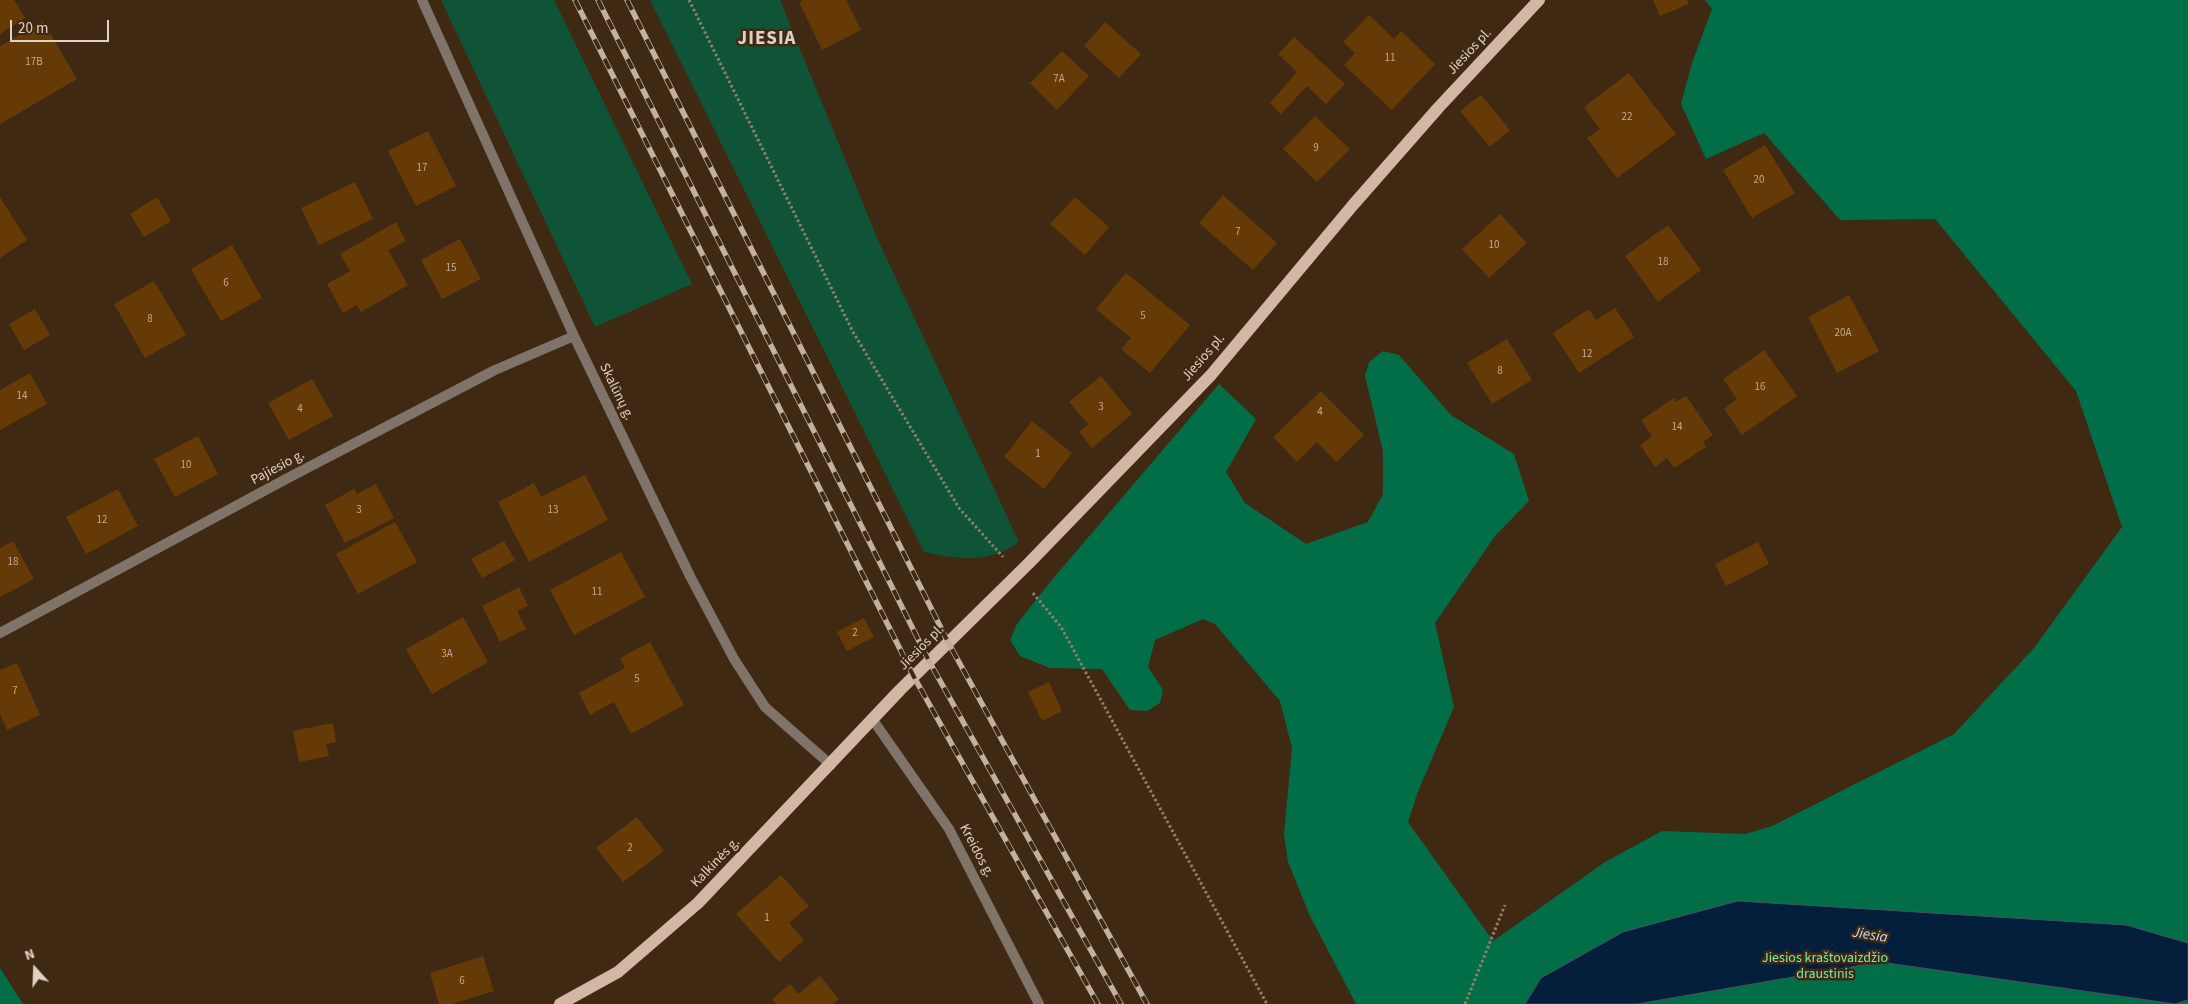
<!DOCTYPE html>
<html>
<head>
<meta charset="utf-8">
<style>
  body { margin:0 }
  #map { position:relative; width:2188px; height:1004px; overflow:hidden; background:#402912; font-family:"Source Sans 3",sans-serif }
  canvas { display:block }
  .north { position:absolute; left:10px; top:944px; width:50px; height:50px; -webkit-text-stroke:4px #402912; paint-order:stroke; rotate:340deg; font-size:14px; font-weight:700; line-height:20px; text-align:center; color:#e0d1c4 }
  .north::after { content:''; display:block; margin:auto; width:18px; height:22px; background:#e0d1c4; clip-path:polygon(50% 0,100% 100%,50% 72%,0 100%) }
  .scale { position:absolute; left:10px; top:20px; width:99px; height:22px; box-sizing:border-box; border:2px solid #e0d1c4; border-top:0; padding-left:6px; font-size:15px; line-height:18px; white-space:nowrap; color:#e0d1c4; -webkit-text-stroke:4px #402912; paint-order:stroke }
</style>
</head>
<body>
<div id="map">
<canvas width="2188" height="1004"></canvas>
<div class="north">N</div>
<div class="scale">20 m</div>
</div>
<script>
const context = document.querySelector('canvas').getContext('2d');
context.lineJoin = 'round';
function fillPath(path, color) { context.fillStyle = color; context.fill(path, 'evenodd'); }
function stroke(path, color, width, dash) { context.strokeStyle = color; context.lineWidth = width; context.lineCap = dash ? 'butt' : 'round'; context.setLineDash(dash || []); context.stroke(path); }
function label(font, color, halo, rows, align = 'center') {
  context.font = font + ' "Source Sans 3",sans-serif'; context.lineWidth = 5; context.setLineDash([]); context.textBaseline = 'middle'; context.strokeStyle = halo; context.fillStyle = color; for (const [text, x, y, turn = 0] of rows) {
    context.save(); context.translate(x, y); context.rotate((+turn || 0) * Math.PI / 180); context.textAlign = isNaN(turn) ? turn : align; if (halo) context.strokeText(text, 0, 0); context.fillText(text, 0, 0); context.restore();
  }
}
fillPath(new Path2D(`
  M441 0H554L692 284 595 327Z
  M650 0H780L878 240 1019 542C989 564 957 559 924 552Z`), '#0f5437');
fillPath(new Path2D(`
  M1705 0H2188V943L2126 925 1738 901 1623 932 1541 978 1525 1004H1356L1310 916 1288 862 1284 834 1292 748 1280 701 1215 624 1203 619 1155 640 1148 667 1163 690 1160 703 1147 711 1130 710 1102 669 1050 668 1020 656 1010 640 1017 624 1051 581 1219 384 1256 419 1226 472 1245 503 1306 544 1368 522 1383 494V451L1365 376 1369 362 1383 351 1399 355 1451 415 1514 454 1529 501 1495 536 1435 623 1454 707 1417 794 1408 822 1493 941 1605 862 1662 831 1745 834 1772 826 1954 734 2034 648 2122 527 2076 391 1935 219 1840 220 1764 133 1706 159 1681 104 1692 63 1712 9Z
  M1880 962 2175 1004 2188 1000V1004H1637Z
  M0 968 23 1004H0Z`), '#016e47');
const water = new Path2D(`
  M1738 901 2126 925 2188 943V1000L2175 1004 1880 962 1637 1004H1525L1541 978 1623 932Z`);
fillPath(water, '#031f3c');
stroke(water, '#455465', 1);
fillPath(new Path2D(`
  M0 0H14L25 18 0 34Z
  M803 0H846L861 30 822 50 799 2Z
  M1653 0H1687L1689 4 1660 16Z
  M1369 15 1394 39 1401 31 1435 64 1392 110 1344 65 1355 53 1343 42Z
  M43 21 77 79 0 124V46Z
  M1105 22 1141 54 1119 78 1084 46Z
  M1294 37 1345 84 1326 104 1307 86 1281 114 1270 103 1297 72 1278 54Z
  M1062 51 1089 76 1057 110 1030 83Z
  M1629 73 1676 134 1617 178 1587 138 1600 129 1584 107Z
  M1481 95 1510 130 1490 147 1460 111Z
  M1315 116 1350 149 1317 182 1283 149Z
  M428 131 456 186 416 206 388 151Z
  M1765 145 1795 193 1752 218 1723 170Z
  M355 182 373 219 319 245 301 208Z
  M1223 195 1277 243 1253 270 1199 223Z
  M0 197 27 240 0 258Z
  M157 197 171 221 144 237 130 214Z
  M1075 197 1109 227 1085 255 1050 224Z
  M1500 214 1527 243 1489 278 1462 249Z
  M396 222 406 241 388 250 408 285 361 312 357 305 343 313 327 284 350 271 340 254Z
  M1668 225 1701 270 1658 302 1625 256Z
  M460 239 481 279 442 299 421 260Z
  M232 245 262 298 221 321 191 269Z
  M1126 273 1190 325 1150 373 1121 349 1131 338 1096 309Z
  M154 281 186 335 145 358 114 304Z
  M1849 295 1879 351 1837 373 1808 317Z
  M1615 308 1634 337 1579 373 1553 333 1589 309 1596 320Z
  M35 309 50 335 24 350 9 324Z
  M1507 339 1532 380 1492 404 1467 363Z
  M1764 350 1797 396 1742 435 1724 409 1737 399 1723 379Z
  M30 373 47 404 0 430V390Z
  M1101 376 1132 414 1092 448 1079 432 1088 424 1069 402Z
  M312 379 333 416 289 440 268 403Z
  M1321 391 1364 435 1336 462 1317 442 1297 462 1273 437Z
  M1686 396 1713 435 1703 442 1706 447 1674 468 1667 458 1655 467 1640 445 1652 436 1641 420 1674 398 1676 402Z
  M1032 421 1072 453 1044 489 1004 457Z
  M198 436 218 474 175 497 154 459Z
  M585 475 608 520 529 562 498 502 534 483 541 497Z
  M376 484 394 518 345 543 325 505 354 489 357 494Z
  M118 489 138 526 86 554 66 517Z
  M395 522 417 562 358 594 336 554Z
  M13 541 34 579 0 597V548Z
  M504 541 515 560 482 578 471 559Z
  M1758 542 1769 564 1726 586 1715 564Z
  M621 552 645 597 574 635 550 590Z
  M519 587 528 606 517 611 526 629 500 642 482 606Z
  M463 617 488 662 432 694 406 649Z
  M864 618 874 637 847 651 837 632Z
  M650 642 684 705 631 734 614 702 590 715 579 693 625 668 620 658Z
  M17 663 40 715 7 730 0 714V670Z
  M1049 682 1062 711 1042 721 1028 692Z
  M333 723 336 742 326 744 329 756 299 762 293 731Z
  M637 817 664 851 623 882 596 848Z
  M781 875 809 906 789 923 804 940 779 962 736 914Z
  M483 956 494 991 452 1004H439L430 973Z
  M820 976 839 999 833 1004H776L772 999 790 984 798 994Z`), '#653a06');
stroke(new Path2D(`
  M689 0 853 332 959 508 1003 557
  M1033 593 1061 627 1267 1004
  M1465 1004 1505 905`), '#917e6c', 3, [2.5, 2.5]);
stroke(new Path2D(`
  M422 0 574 336 690 576 734 659 765 707 831 765
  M0 633 286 479 495 370 574 336
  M873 720 949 829 1039 1004`), '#80736a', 10);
stroke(new Path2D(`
  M560 1004 618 972 698 903 900 690 1029 563 1211 375 1353 205 1439 107 1539 0`), '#d3b7a4', 12);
const rail = new Path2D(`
  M575 0 914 677 1098 1004
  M598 0 929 661 1121 1004
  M627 0 948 642 1147 1004`);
stroke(rail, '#c1b1a2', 5.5);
stroke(rail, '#402912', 4, [11]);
label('11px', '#c1ab94', null, [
  ["11",1390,59],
  ["17B",34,63],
  ["7A",1059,80],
  ["22",1627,118],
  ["9",1316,149],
  ["17",422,169],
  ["20",1759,181],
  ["7",1238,233],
  ["10",1494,246],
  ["18",1663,263],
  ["15",451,269],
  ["6",226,284],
  ["5",1143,317],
  ["8",150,320],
  ["20A",1843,334],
  ["12",1587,355],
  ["8",1500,372],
  ["16",1760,388],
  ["14",22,397],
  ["3",1101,408],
  ["4",300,410],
  ["4",1320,413],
  ["14",1677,428],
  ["1",1038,455],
  ["10",186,466],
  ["3",359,511],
  ["13",553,511],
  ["12",102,521],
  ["18",13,563],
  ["11",597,593],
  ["2",855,634],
  ["3A",447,655],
  ["5",637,680],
  ["7",15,692],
  ["2",630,849],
  ["1",767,919],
  ["6",462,982]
]);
label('14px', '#e0d1c4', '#402912', [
  ["Jiesios pl.",1470,52,-47],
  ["Jiesios pl.",1204,358,-49],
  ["Skalūnų g.",616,392,64],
  ["Pajiesio g.",278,468,-28],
  ["Jiesios pl.",922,648,-45],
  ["Kreidos g.",976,851,62],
  ["Kalkinės g.",716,863,-46]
]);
label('14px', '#75ecb1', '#402912', [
  ["Jiesios kraštovaizdžio",1825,959],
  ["draustinis",1825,975]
]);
label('italic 15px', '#bfdcfd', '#402912', [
  ["Jiesia",1870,936,9]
]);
context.letterSpacing = '1px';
label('bold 19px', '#e0d1c4', '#402912', [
  ["JIESIA",767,40]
]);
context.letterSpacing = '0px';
</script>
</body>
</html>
